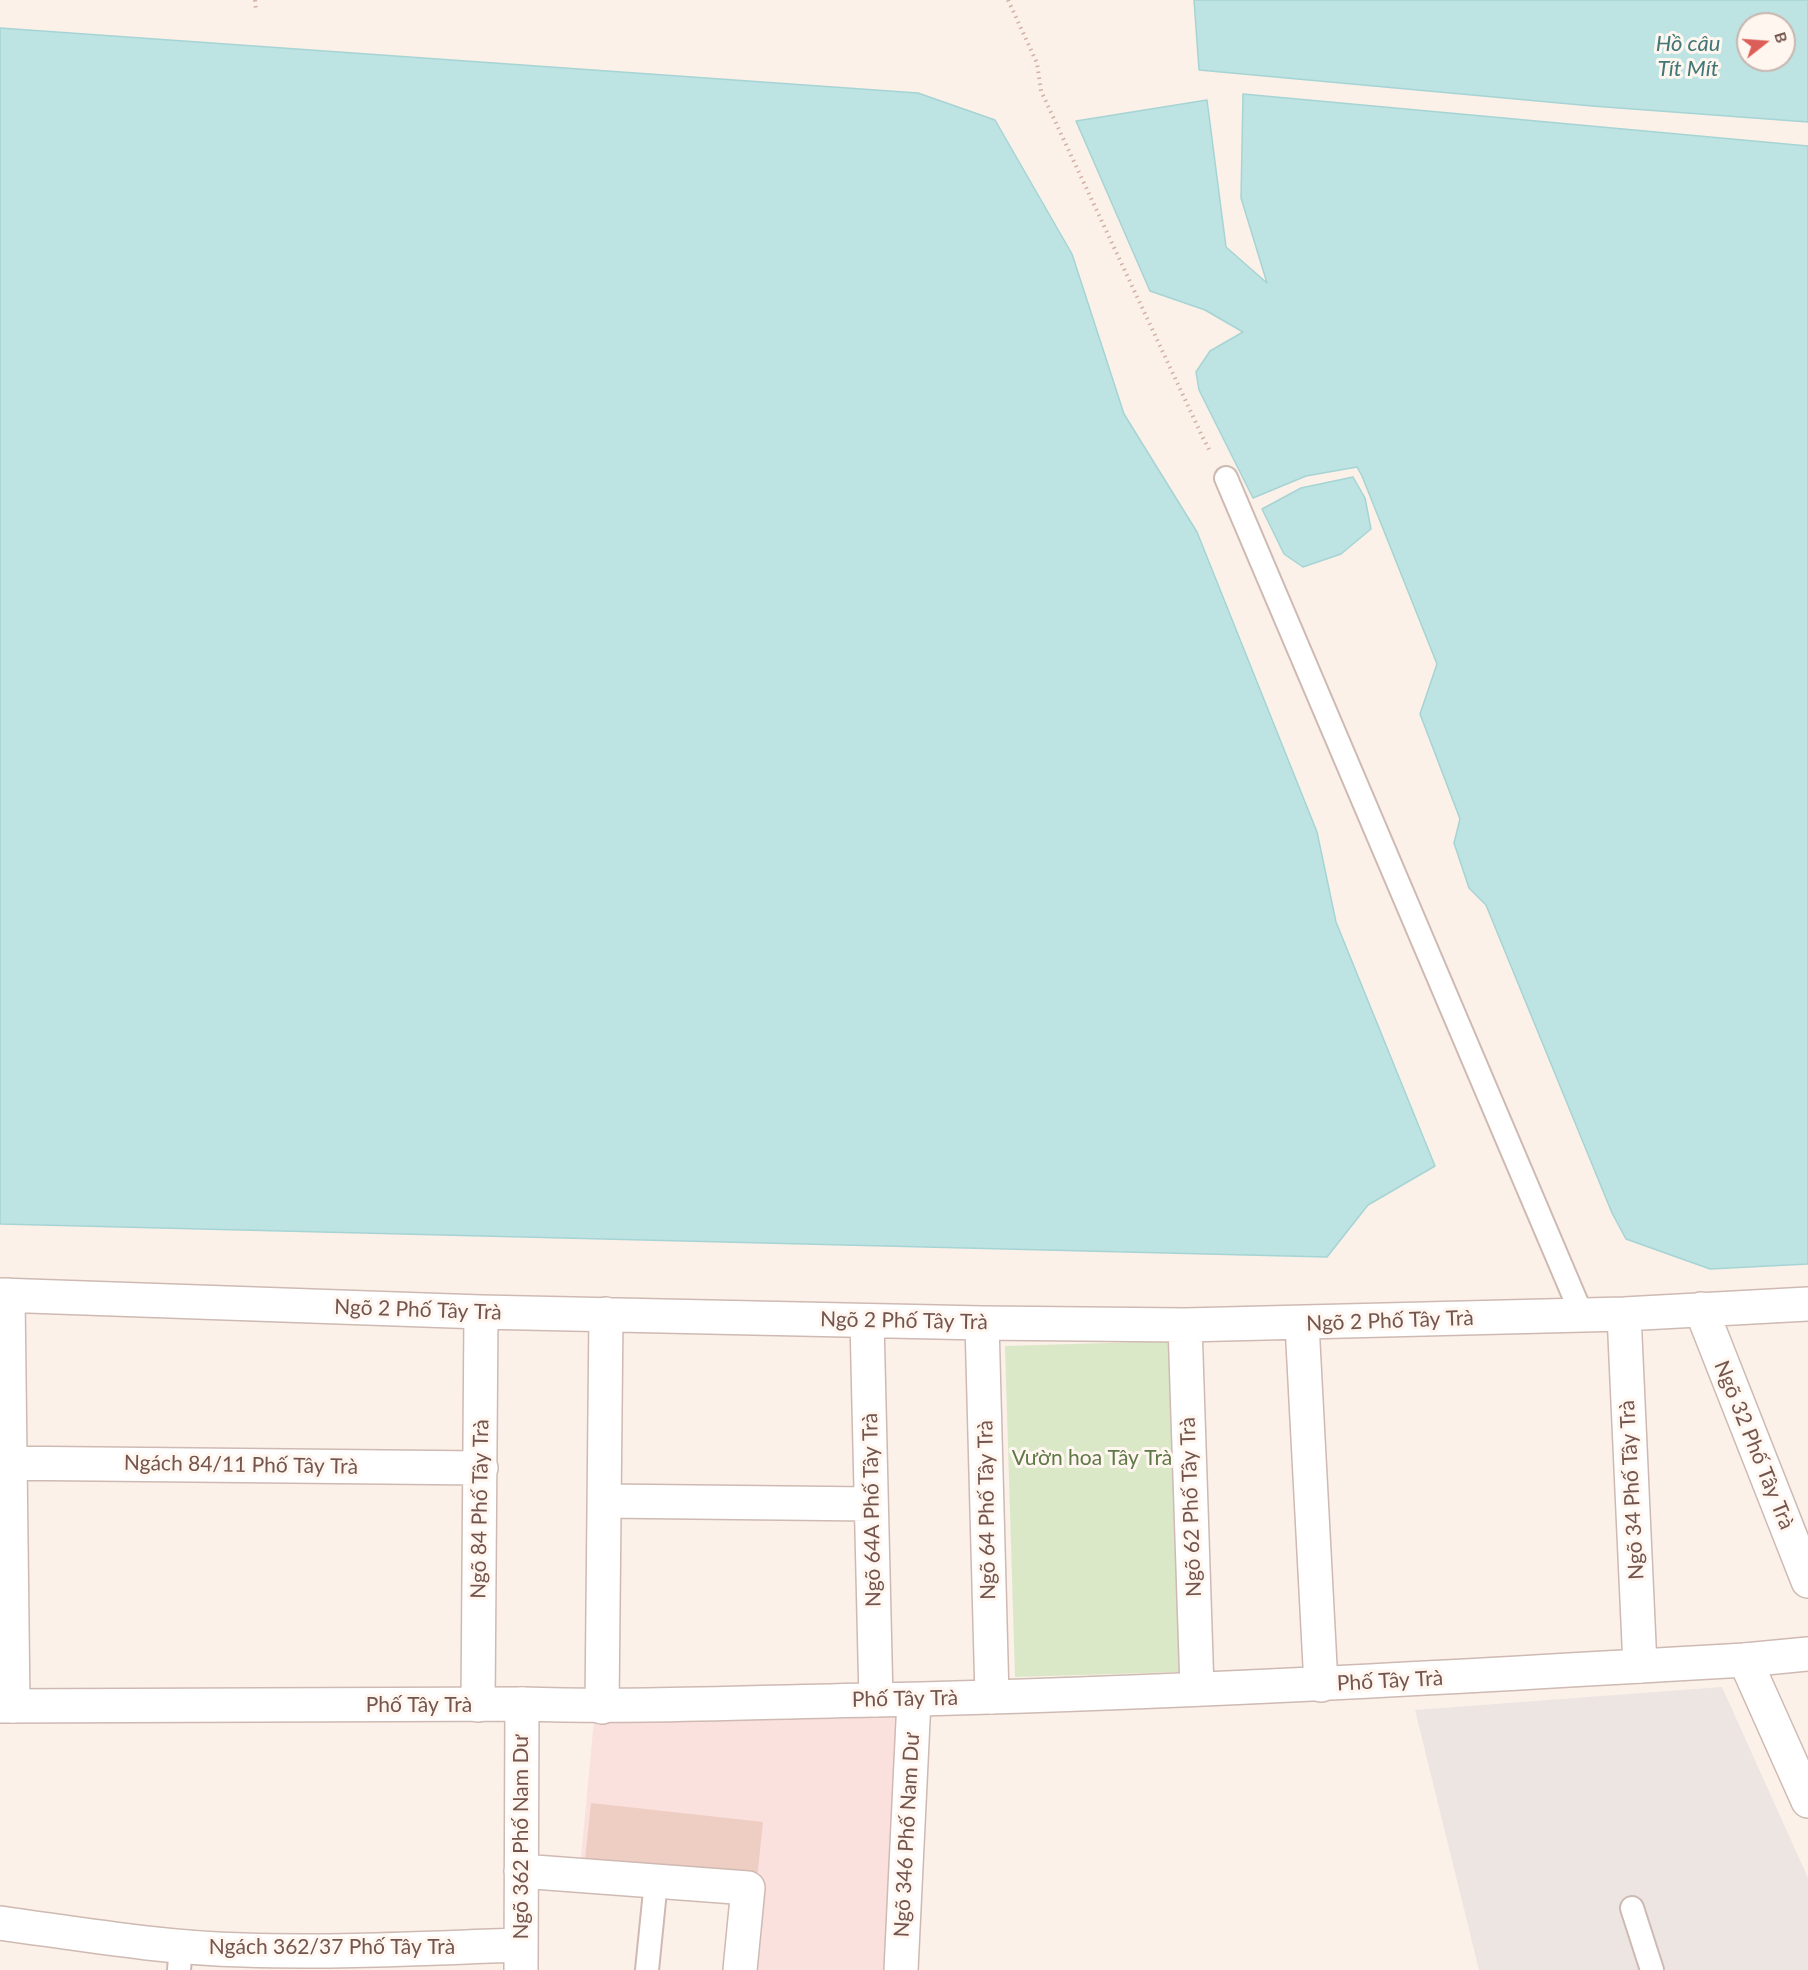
<!DOCTYPE html>
<html>
<head>
<meta charset="utf-8">
<style>
  body { margin:0 }
  #map { position:relative; width:1808px; height:1970px; overflow:hidden; background:#fbf1e9; font-family:Lato,sans-serif }
  canvas { display:block }
  .north { position:absolute; left:1736px; top:12px; width:60px; height:60px; box-sizing:border-box; background:#fef6ef; border:2px solid #c7b6af; border-radius:50%; rotate:73deg; font-size:16px; font-weight:700; line-height:24px; text-align:center; color:#74554e }
  .north::after { content:''; display:block; margin:auto; width:21px; height:27px; background:#db5f58; clip-path:polygon(50% 0,100% 100%,50% 72%,0 100%) }
</style>
</head>
<body>
<div id="map">
<canvas width="1808" height="1970"></canvas>
<div class="north">B</div>
</div>
<script>
const context = document.querySelector('canvas').getContext('2d');
context.lineJoin = 'round';
function fillPath(path, color) { context.fillStyle = color; context.fill(path, 'evenodd'); }
function stroke(path, color, width, dash) { context.strokeStyle = color; context.lineWidth = width; context.lineCap = dash ? 'butt' : 'round'; context.setLineDash(dash || []); context.stroke(path); }
function label(font, color, halo, rows, align = 'center') {
  context.font = font + ' Lato,sans-serif'; context.lineWidth = 6; context.setLineDash([]); context.textBaseline = 'middle'; context.strokeStyle = halo; context.fillStyle = color; for (const [text, x, y, turn = 0] of rows) {
    context.save(); context.translate(x, y); context.rotate((+turn || 0) * Math.PI / 180); context.textAlign = isNaN(turn) ? turn : align; if (halo) context.strokeText(text, 0, 0); context.fillText(text, 0, 0); context.restore();
  }
}
fillPath(new Path2D(`
  M899 1711 887 1970H748L762 1883 580 1868 594 1720Z`), '#fae1de');
fillPath(new Path2D(`
  M1722 1687 1808 1878V1970H1479L1415 1710Z`), '#ece5e2');
fillPath(new Path2D(`
  M1172 1341 1181 1672 1015 1677 1005 1346Z`), '#dae8c8');
const water = new Path2D(`
  M1194 0H1808V122L1592 106 1199 70ZM1748 24H1784V60H1748Z
  M0 28 918 93 995 120 1072 254 1124 414 1197 532 1317 832 1336 922 1435 1166 1368 1205 1327 1257 0 1224Z
  M1243 94 1808 146V1264L1710 1269 1626 1239 1612 1213 1486 905 1469 888 1454 843 1460 819 1420 714 1437 664 1362 476 1357 467 1306 476 1253 498 1199 390 1196 372 1210 351 1243 332 1205 310 1150 291 1076 121 1207 100 1226 247 1267 283 1241 198Z
  M1353 477 1365 498 1371 529 1341 554 1303 567 1284 554 1262 509 1301 488Z`);
fillPath(water, '#bee3e3');
stroke(water, '#a6d4d4', 1.5);
fillPath(new Path2D(`
  M591 1803 763 1822 757 1879 585 1860Z`), '#eecdc3');
const service = new Path2D(`
  M1226 478 1582 1315
  M1632 1908 1652 1970
  M179 1970 181 1945
  M647 1970 656 1881`);
const minor = new Path2D(`
  M0 1295 481 1312 982 1323 1185 1325 1624 1314 1808 1304
  M8 1295 13 1706
  M1701 1309 1808 1581
  M1624 1314 1640 1666
  M867 1321 876 1700
  M982 1323 992 1697
  M1302 1324 1321 1685
  M1185 1325 1197 1689
  M0 1463 481 1468
  M605 1501 871 1504
  M1745 1660 1808 1801
  M478 1705 481 1312
  M602 1707 606 1314
  M521 1871 748 1888 740 1970
  M0 1923C81 1934 162 1948 244 1950 336 1953 429 1948 521 1945
  M521 1970 522 1704
  M901 1970 914 1700`);
const tertiary = new Path2D(`
  M0 1706 522 1704C639 1708 756 1702 873 1700 1164 1694 1454 1677 1745 1660L1808 1654`);
stroke(service, '#cebab2', 26);
stroke(minor, '#cebab2', 36);
stroke(tertiary, '#cebab2', 36);
stroke(new Path2D(`
  M255 0 256 11
  M1008 0 1037 63 1041 91 1203 438 1211 453`), '#d3b0a5', 4, [1.5, 4.5]);
stroke(service, '#fff', 22);
stroke(minor, '#fff', 33);
stroke(tertiary, '#fff', 33);
label('21px', '#74554e', '#fef6ef', [
  ["Ngõ 2 Phố Tây Trà",418,1310,2],
  ["Ngõ 2 Phố Tây Trà",904,1321,1],
  ["Ngõ 2 Phố Tây Trà",1390,1321,-2],
  ["Ngõ 32 Phố Tây Trà",1754,1445,68],
  ["Ngách 84/11 Phố Tây Trà",241,1465,1],
  ["Ngõ 34 Phố Tây Trà",1632,1490,-93],
  ["Ngõ 62 Phố Tây Trà",1191,1507,-92],
  ["Ngõ 84 Phố Tây Trà",480,1509,-89],
  ["Ngõ 64A Phố Tây Trà",872,1510,-91],
  ["Ngõ 64 Phố Tây Trà",987,1510,-91],
  ["Phố Tây Trà",1390,1681,-3],
  ["Phố Tây Trà",905,1699,-1],
  ["Phố Tây Trà",419,1705],
  ["Ngõ 346 Phố Nam Dư",907,1835,-87],
  ["Ngõ 362 Phố Nam Dư",521,1837,-90],
  ["Ngách 362/37 Phố Tây Trà",332,1947]
]);
label('21px', '#5e7847', '#fef6ef', [
  ["Vườn hoa Tây Trà",1092,1458]
]);
label('italic 22px', '#427777', '#fef6ef', [
  ["Hồ câu",1688,44],
  ["Tít Mít",1688,69]
]);
</script>
</body>
</html>
